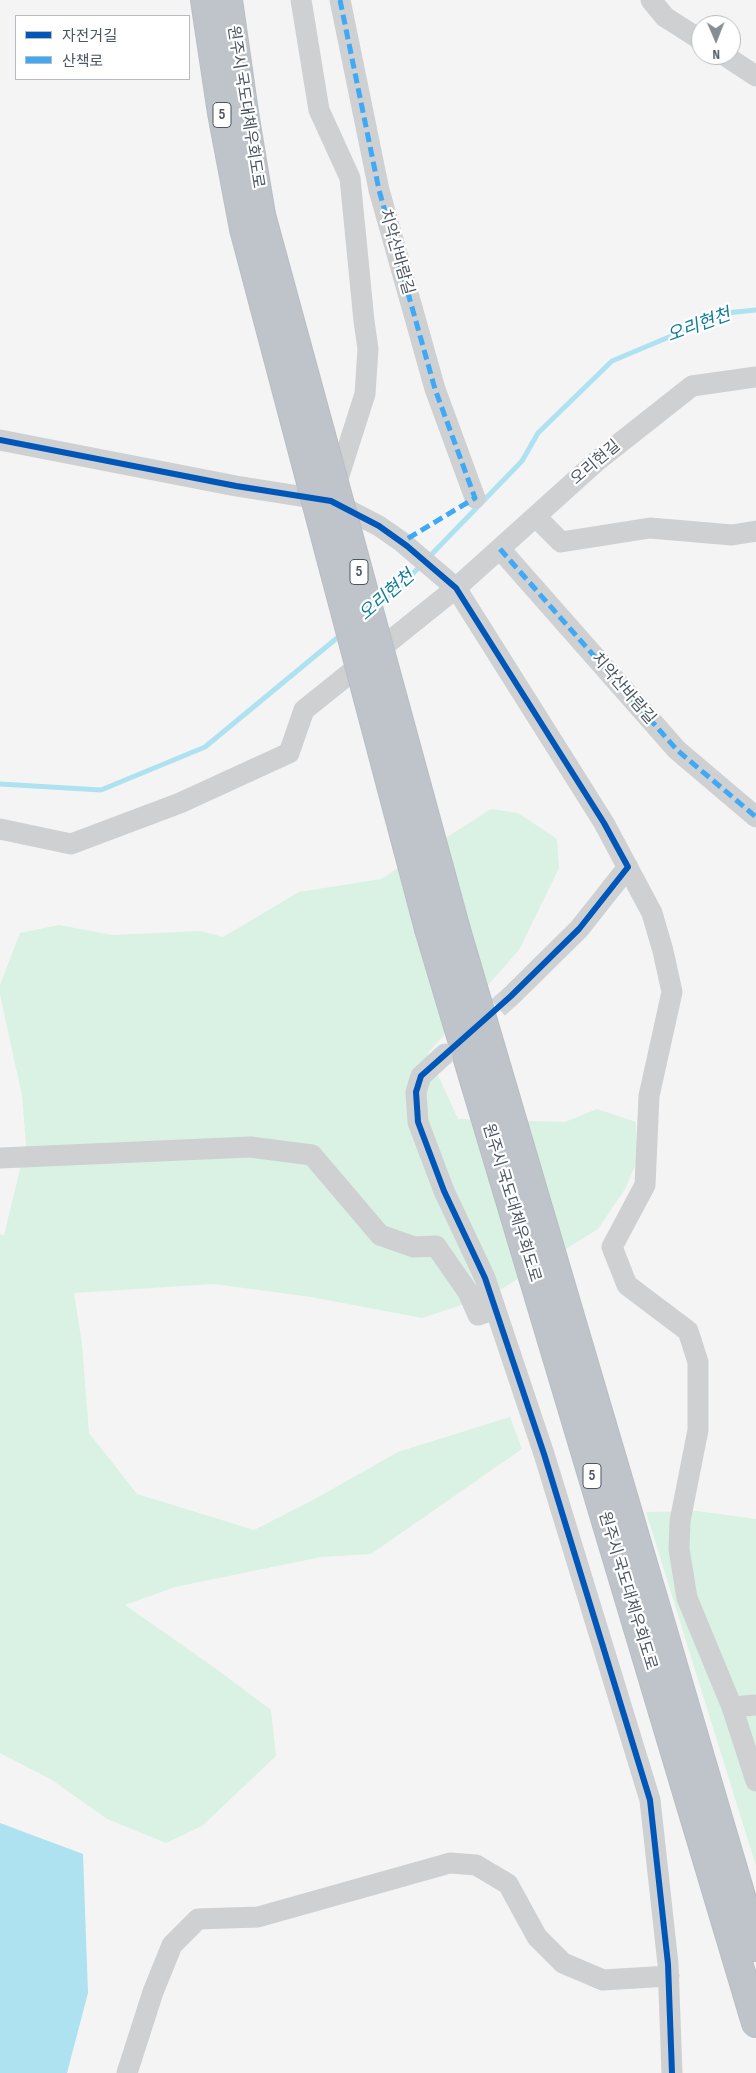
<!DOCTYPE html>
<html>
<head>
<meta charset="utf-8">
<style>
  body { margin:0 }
  #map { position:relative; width:756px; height:2073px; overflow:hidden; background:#f4f4f4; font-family:"Sofia Sans Condensed","Noto Sans KR",sans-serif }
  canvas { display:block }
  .legend { position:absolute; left:15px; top:15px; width:175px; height:65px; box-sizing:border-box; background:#fff; border:1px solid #b7bbc0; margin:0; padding:6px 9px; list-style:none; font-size:15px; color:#4a5661 }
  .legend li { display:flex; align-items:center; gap:10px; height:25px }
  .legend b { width:25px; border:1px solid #b7bbc0 }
  .north { position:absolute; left:691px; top:15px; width:50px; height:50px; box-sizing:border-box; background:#fff; border:1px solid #b7bbc0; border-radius:50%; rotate:179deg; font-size:14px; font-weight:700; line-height:20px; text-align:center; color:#4a5661 }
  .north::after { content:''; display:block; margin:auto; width:18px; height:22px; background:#868d94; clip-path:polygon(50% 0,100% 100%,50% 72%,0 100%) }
</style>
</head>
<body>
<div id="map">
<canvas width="756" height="2073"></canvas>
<ul class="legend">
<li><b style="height:6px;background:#0057b8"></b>자전거길</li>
<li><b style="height:6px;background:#3fa9f5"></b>산책로</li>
</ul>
<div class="north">N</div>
</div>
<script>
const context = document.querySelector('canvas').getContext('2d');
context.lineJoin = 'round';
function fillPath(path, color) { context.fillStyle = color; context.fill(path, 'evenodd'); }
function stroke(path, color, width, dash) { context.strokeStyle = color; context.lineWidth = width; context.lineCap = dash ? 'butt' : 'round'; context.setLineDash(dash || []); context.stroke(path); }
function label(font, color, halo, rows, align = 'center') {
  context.font = font + ' "Sofia Sans Condensed","Noto Sans KR",sans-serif'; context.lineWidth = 4.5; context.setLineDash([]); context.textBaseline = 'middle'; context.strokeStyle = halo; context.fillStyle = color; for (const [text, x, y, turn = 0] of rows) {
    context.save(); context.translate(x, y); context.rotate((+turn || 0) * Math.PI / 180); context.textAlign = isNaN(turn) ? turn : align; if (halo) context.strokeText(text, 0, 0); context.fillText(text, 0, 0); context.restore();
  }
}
fillPath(new Path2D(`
  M491 809 518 813 557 839 559 868 519 950 428 1053 458 1119 565 1122 597 1109 636 1122 637 1161 625 1189 598 1229 492 1295 422 1318 311 1297 214 1284 74 1293 82 1344 89 1433 137 1494 254 1530 313 1500 398 1452 510 1417 522 1449 371 1554 321 1557 175 1587 125 1605 215 1668 271 1710 276 1756 202 1826 166 1843 107 1819 52 1780 0 1753V1234L4 1235 26 1145 22 1095 0 995V985L20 933 59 925 112 935 200 931 223 937 299 892 381 879Z
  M697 1511 756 1519V1866L646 1512Z`), '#d9f2e3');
fillPath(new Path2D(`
  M0 1823 83 1854 88 1993 67 2073H0Z`), '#aee2f0');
stroke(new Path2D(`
  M428 558 522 461 538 433 612 361 726 313 756 310
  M376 606 403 584 422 564
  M0 784 101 790 205 747 343 633`), '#aee2f0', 5);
stroke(new Path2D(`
  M474 1029 511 996`), '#d2d4d7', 21, [21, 11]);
const highway = new Path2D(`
  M205 0 222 113 244 229
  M228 0 245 119 261 215
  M429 929 756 2023
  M456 930 756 1947`);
stroke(highway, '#b9bec3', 30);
stroke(new Path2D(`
  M301 0 319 110 350 178 364 321 368 349 365 394 334 491
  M340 0 379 190 435 389 475 498
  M651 0 665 17 701 40
  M724 55 756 76
  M0 440 236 486 331 501 379 526 402 542 456 588 604 823 652 913 663 951 672 992 649 1096 645 1185 612 1247 627 1285 688 1331 698 1362V1430L680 1521 679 1549 687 1598 732 1707 756 1781
  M536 517 561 542 650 528 732 535 756 531
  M500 549 677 750 756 817
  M0 829 71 844 180 803 289 753 304 710 456 588 597 461 692 386 756 377
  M511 996 579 929 628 867
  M445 1054 421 1076 416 1092 418 1122 444 1191 485 1278 544 1454 650 1800 668 1964 672 2073
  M0 1158 250 1147 312 1155 380 1235 414 1247 436 1246 468 1292 478 1315 495 1309
  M732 1707 756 1705
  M127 2073 153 1992 172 1945 198 1919 258 1917 450 1863 476 1865 508 1884 537 1937 563 1963 603 1980 669 1976`), '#ced0d2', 21);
stroke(highway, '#bec4c9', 28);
const highwayBridge = new Path2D(`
  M261 215 456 930
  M244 229 429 929`);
stroke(highwayBridge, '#b9bec3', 30, []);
stroke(highwayBridge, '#bec4c9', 28);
stroke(new Path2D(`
  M340 0 379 190 435 389 475 498 402 542
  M500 549 677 750 756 817`), '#3fa9f5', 5, [10, 5]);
stroke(new Path2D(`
  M0 440 236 486 331 501 379 526 407 546 456 588 604 823 628 867 579 929 511 996 421 1076 416 1092 418 1122 444 1191 485 1278 544 1454 650 1800 668 1964 672 2073`), '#0057b8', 6);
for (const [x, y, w] of [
  [222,115,18],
  [359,572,18],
  [592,1476,18]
]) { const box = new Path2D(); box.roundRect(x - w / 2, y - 12.5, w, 25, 4); context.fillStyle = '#fff'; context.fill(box); stroke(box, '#4a5661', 1); }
label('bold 15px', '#4a5661', null, [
  ["5",222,115],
  ["5",359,572],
  ["5",592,1476]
]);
label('16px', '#4a5661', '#fff', [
  ["원주시 국도대체우회도로",245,107,81],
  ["치악산바람길",396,252,74],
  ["오리현길",596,463,-40],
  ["치악산바람길",623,689,49],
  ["원주시 국도대체우회도로",511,1203,73],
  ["원주시 국도대체우회도로",627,1591,73]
]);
label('italic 18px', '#0c7c9b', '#fff', [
  ["오리현천",699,326,-20],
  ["오리현천",387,596,-41]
]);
</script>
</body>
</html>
